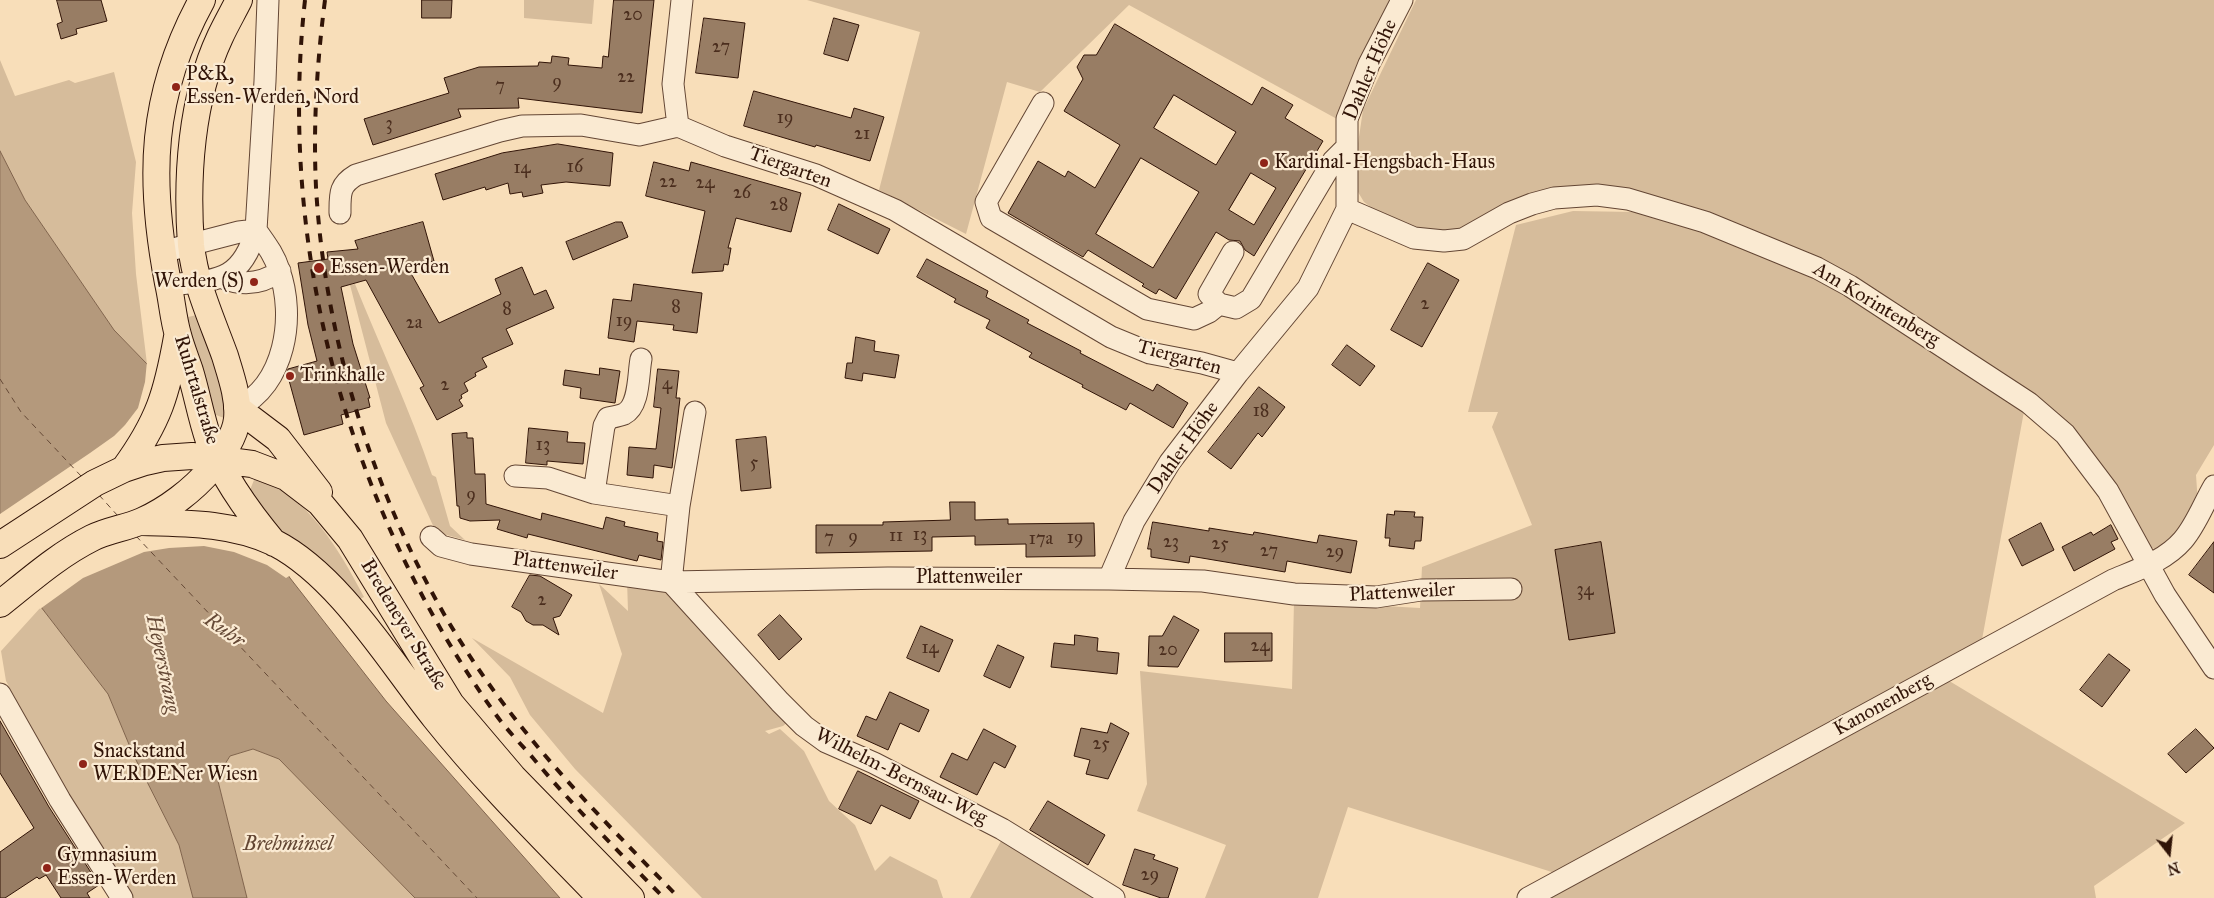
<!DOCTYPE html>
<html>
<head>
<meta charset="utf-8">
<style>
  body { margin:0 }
  #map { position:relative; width:2214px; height:898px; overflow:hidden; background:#f8deb9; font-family:"IM FELL Great Primer",serif }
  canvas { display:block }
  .north { position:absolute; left:2144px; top:828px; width:50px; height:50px; -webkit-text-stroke:4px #faead2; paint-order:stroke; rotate:164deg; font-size:14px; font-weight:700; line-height:20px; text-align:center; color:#311407 }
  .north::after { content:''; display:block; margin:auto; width:18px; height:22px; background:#311407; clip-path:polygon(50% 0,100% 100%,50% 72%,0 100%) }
</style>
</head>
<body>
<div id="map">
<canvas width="2214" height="898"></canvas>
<div class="north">N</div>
</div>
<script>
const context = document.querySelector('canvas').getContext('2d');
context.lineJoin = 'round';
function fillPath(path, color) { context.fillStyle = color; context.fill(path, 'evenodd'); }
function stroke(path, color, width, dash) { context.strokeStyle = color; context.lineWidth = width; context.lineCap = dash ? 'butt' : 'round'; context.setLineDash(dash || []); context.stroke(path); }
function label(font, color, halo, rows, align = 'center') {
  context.font = font + ' "IM FELL Great Primer",serif'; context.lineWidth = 4.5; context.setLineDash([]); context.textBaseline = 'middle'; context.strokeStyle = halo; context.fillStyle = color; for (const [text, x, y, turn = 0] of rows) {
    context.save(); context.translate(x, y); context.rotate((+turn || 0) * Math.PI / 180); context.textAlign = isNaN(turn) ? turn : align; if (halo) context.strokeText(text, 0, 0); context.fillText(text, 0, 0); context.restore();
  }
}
fillPath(new Path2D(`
  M524 0H594L592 24 524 18Z
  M807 0H1395L1337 119 1129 5 1040 92 1007 82 966 234 879 190 920 32Z
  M1416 0H2214V445L2196 475 2198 504 2178 535 2155 549 2149 547 2053 412 1729 226 1550 194 1460 233 1424 232 1393 224 1364 202 1358 192 1357 150 1363 110Z
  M0 60 15 96 69 80 75 83 114 72 136 162 132 213 136 274 147 364 114 330 25 200 0 151Z
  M1573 211 1635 212 1727 235 1808 270 2025 406 1981 645 1558 874 1348 807 1318 898H1205L1226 845 1137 811 1147 784 1140 671 1292 689 1294 601 1420 608 1422 567 1532 525 1492 427 1498 412H1468L1516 225Z
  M355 284C381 348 410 410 432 475L436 477 450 526 465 540 436 532 386 423 350 285Z
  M197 315 225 398 224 418 216 415 212 416 188 317Z
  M256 475C309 499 338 547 364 597L360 599C347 587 334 573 320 562 294 540 265 521 250 490Z
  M627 580 661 587 789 721 783 726 765 731 769 734 780 729 804 751 829 801 855 825 875 871 890 856 937 880 943 898H702L575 769 530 715 510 677 472 638 603 713 622 654 599 584 628 611Z
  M41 607 108 694 133 754 179 845 193 898H130L36 737 6 681 1 651Z
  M1946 679 2185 823 2094 886 2096 898H1547Z
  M253 749 279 759 415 898H247L217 777 230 756Z
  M1001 841 1092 898H970Z`), '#d6bc9b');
const water = new Path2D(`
  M0 151 25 200 114 330 147 364 290 578 386 701 560 898H415L279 759 253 749 230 756 217 777 247 898H193L179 845 133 754 108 694 41 607 0 546Z`);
fillPath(water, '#b4997c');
stroke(water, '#80644d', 1);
fillPath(new Path2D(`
  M147 361 291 575 286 578 267 565 234 552 204 546 169 548 144 552 83 578 40 609 0 551V514L90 453 114 436 125 425 138 408 145 382Z`), '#f8deb9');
stroke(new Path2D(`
  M0 379 21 412 81 476
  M99 495 118 516
  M136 536 477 898`), '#654936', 1, [6, 5]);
const building = new Path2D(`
  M57 0H101L107 21 76 29 77 34 61 39 57 24 62 22Z
  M422 0H452L451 18H422Z
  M614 0H654L642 113 518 98 519 108 458 109 461 117 373 145 364 119 449 93 444 78 479 67 538 66 539 62 551 63 552 56 569 58 568 65 602 68 603 56 608 57Z
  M704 18 745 23 738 78 696 73Z
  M834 18 859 25 848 61 824 54Z
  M1115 24 1252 105 1262 87 1293 105 1285 118 1323 141 1254 256 1245 250 1240 241 1229 240 1216 232 1176 299 1159 289 1156 294 1142 286 1144 284 1088 250 1083 257 1008 213 1038 161 1065 177 1068 171 1095 188 1120 145 1064 111 1083 79 1077 67 1084 55H1096ZM1174 95 1236 132 1216 165 1154 128ZM1141 158 1199 192 1153 268 1096 234ZM1251 173 1276 188 1254 225 1229 210Z
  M754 91 851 118 854 108 884 117 870 161 816 145 815 147 744 126Z
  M558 144 613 153 610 186 566 182 541 185 543 193 523 197 522 192 510 194 508 183 486 190 485 187 443 200 435 174 502 153Z
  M654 162 689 171 691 162 801 193 791 232 736 218 728 248H731L728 265 724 264 723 271 692 273 705 211 646 196Z
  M839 204 890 229 878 254 828 230Z
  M423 222 434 261 408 268 439 323 501 294 495 279 522 267 534 295 546 290 554 308 506 329 513 344 482 358 487 367 475 373 476 376 464 383 468 391 461 395 462 398 459 400 463 406 437 420 420 388 424 386 366 280 341 287 353 344 370 398H368L370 407 341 415 343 424 304 435 287 373 288 369 317 361 308 325 298 263 328 259 327 252 358 249 355 241Z
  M616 222H622L628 237 573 260 566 242Z
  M927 259 988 291 986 297 1029 320 1027 323 1081 351 1080 353 1153 391 1157 384 1188 403 1173 428 1130 403 1126 410 1082 387 1083 385 1029 357 1032 353 986 328 990 320 954 302 956 299 917 277Z
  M1428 263 1459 280 1422 347 1391 330Z
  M634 284 702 293 697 333 673 330 674 325 637 321 634 342 608 338 613 299 631 301Z
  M856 337 875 341 874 351 899 355 895 378 863 373 862 381 845 378 847 363H852Z
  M1347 345 1375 366 1360 386 1332 365Z
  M600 368 620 371 615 403 580 398 581 388 563 385 565 370 599 375Z
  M658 369 679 371 676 398H680L672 468 654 465 653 478 627 475 629 447 656 449 661 408 654 407Z
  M1259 387 1285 407 1262 437 1258 433 1231 469 1208 452Z
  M529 428 568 432 567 442 585 443 583 464 547 461V465L526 463Z
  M467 433V438H473L475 474H485L486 504 541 520 542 513 603 529 606 517 625 522 624 526 658 533 657 541 663 542 661 560 639 555 637 561 528 534 527 538 497 529 500 520 470 521 460 518 459 506H457L452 434Z
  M766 437 771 488 741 491 736 440Z
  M950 502H975V520L1008 519V524L1094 523 1095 556 1026 557V544L975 545V536L932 537V551L816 553V525H883V522L950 520Z
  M1395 511 1415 512 1414 517H1423L1421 541H1415L1414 549 1389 546 1390 538H1385L1387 514 1394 515Z
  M1153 522 1209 531V528L1253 535 1254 532 1317 543 1319 535 1357 541 1351 573 1287 561 1285 572 1190 556 1189 563 1151 557V549H1148Z
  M2041 523 2054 550 2022 566 2009 540Z
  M2111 525 2118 539 2111 542 2115 549 2074 571 2062 547 2091 532 2093 535Z
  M1601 542 1615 633 1569 640 1555 550Z
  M2214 542V593L2189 575Z
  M530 575 540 576 572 595 560 616 553 618 559 635 543 625H533L526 621 521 612 512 607Z
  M780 615 802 639 779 660 758 635Z
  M1174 616 1199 630 1178 667 1148 666 1149 636H1162Z
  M921 626 953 640 939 672 907 658Z
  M1225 633H1272V661L1225 662Z
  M1075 635 1098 638 1097 651 1119 653 1117 674 1051 667 1054 643 1074 645Z
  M998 645 1024 657 1010 688 984 676Z
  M2109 654 2130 670 2102 707 2080 690Z
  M890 692 929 710 919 732 900 723 888 750 857 736 866 716 876 720Z
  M0 721 49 807 99 885 87 893 90 898H61L46 875 39 879 37 877 5 898H0V852L34 828 0 773Z
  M1111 723 1129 733 1108 779 1086 774 1090 760 1074 756 1081 728 1107 733Z
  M984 729 1016 746 1005 768 994 762 977 795 940 777 952 753 967 760Z
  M2196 729 2214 748 2186 773 2168 754Z
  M858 771 919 801 910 819 881 805 871 824 839 809Z
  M1048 801 1105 835 1088 865 1030 830Z
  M1135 849 1155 855 1153 859 1178 868 1168 898H1161L1123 885Z`);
fillPath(building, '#987d64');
stroke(building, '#311407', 1);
const minor = new Path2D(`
  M1043 103 986 202 991 218 1147 309 1194 319 1209 312 1219 304 1236 308 1251 299 1333 161 1347 147
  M678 126 673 84 682 0
  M1347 209 1414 238 1444 241 1463 239 1509 213 1532 204 1554 198 1597 195 1628 199 1705 222 1817 268 1850 286 2029 403 2065 434 2108 491 2165 595 2214 668
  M340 213C340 194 339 185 356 175L500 131 522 126 581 125 639 135 678 126 725 146 816 175 895 210 1111 337 1150 353 1202 363 1238 373
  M162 252 239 232 256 230
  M223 278C243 286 262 284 280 271
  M169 285C216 280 241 283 256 230L265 81 268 0
  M1219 304 1209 294 1233 252
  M237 408C285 385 296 317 279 270 274 254 265 243 256 230
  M515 476 548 478 594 493 679 506
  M594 493 604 426 608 418C613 417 619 416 624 414 640 406 638 374 641 359
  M431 537 441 546 471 554 671 582 888 578 1109 579 1203 581 1294 594 1376 597 1421 590 1511 589
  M1109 579 1134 521 1170 462 1238 373 1308 288 1347 209V119L1369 64 1402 0
  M671 582 780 702 804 726 826 742 874 763 1002 829 1114 898
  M671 582 679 506 695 412
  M0 694 60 800 122 898
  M1528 898 2113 580C2137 570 2165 561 2183 540 2196 525 2204 503 2214 486`);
const major = new Path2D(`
  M202 0C150 95 148 179 168 283 172 300 173 318 178 335 181 347 186 359 190 371 197 394 201 418 209 441 224 479 248 512 274 543
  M237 408 278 439 319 492
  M124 469C159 421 167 393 177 337
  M142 522C186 523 234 523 275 543 339 576 390 662 435 718 486 782 544 839 601 898
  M0 545 95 483 124 469 145 462 163 458 192 456 252 464 286 477 320 503 350 539 451 704 513 777 631 898
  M0 604C29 581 58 555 92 538 108 530 126 528 142 521 167 510 193 490 211 469 222 455 235 437 237 419 239 398 231 376 225 356 212 320 195 284 191 245 186 177 191 99 220 37 226 24 233 12 239 0`);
stroke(minor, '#634634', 23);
stroke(major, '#311407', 28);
stroke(minor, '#faead2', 21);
stroke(major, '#f8deb9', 26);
stroke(new Path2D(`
  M305 0C277 250 349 508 494 712 505 728 520 743 533 758 574 807 619 852 664 898
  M325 0C317 62 313 125 316 187 326 368 395 563 506 707 558 776 619 836 679 898`), '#311407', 4, [9, 9]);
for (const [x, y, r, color] of [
  [176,87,5,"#8f2418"],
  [1264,163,5,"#8f2418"],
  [319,268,6,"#8f2418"],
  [254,282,5,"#8f2418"],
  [290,376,5,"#8f2418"],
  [83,764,5,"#8f2418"],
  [47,868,5,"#8f2418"]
]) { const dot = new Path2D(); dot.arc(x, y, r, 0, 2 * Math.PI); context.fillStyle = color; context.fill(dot); stroke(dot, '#faead2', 2); }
label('18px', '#4b2e1e', null, [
  ["20",633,16],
  ["27",721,48],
  ["22",626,78],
  ["9",557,83],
  ["7",500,87],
  ["19",785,119],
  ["3",389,125],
  ["21",862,135],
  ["16",575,168],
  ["14",522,169],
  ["22",668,183],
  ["24",705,184],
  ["26",742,194],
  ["28",779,206],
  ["2",1425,305],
  ["8",676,308],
  ["8",507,310],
  ["19",624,322],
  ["2a",414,324],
  ["4",667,385],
  ["2",445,386],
  ["18",1261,412],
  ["13",543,446],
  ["5",754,464],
  ["9",471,496],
  ["13",920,536],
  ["11",896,537],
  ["9",853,538],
  ["7",829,539],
  ["19",1075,539],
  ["17a",1041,540],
  ["23",1171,543],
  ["25",1220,545],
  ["27",1269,552],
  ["29",1335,553],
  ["34",1585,591],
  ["2",542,601],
  ["24",1260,647],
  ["14",930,649],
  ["20",1168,651],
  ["25",1101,745],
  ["29",1150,876]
]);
label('20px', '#311407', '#faead2', [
  ["Dahler Höhe",1371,70,-67],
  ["Tiergarten",790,168,20],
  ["Am Korintenberg",1876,305,31],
  ["Tiergarten",1179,358,15],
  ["Ruhrtalstraße",196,390,73],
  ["Dahler Höhe",1184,448,-55],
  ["Plattenweiler",565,567,8],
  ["Plattenweiler",969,578],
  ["Plattenweiler",1402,593,-3],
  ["Bredeneyer Straße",403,625,59],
  ["Kanonenberg",1883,705,-29],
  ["Wilhelm-Bernsau-Weg",901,777,27]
]);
label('20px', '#311407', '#faead2', [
  ["P&R,",186,75],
  ["Essen-Werden, Nord",186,98],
  ["Kardinal-Hengsbach-Haus",1274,163],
  ["Essen-Werden",330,268],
  ["Werden (S)",244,282,"right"],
  ["Trinkhalle",300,376],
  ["Snackstand",93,752],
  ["WERDENer Wiesn",93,775],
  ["Gymnasium",57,856],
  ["Essen-Werden",57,879]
], 'left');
label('italic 20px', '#634633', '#faead2', [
  ["Brehminsel",288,845]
]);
label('italic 21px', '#654936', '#faead2', [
  ["Ruhr",224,631,35],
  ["Heyerstrang",162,664,78]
]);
</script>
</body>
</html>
